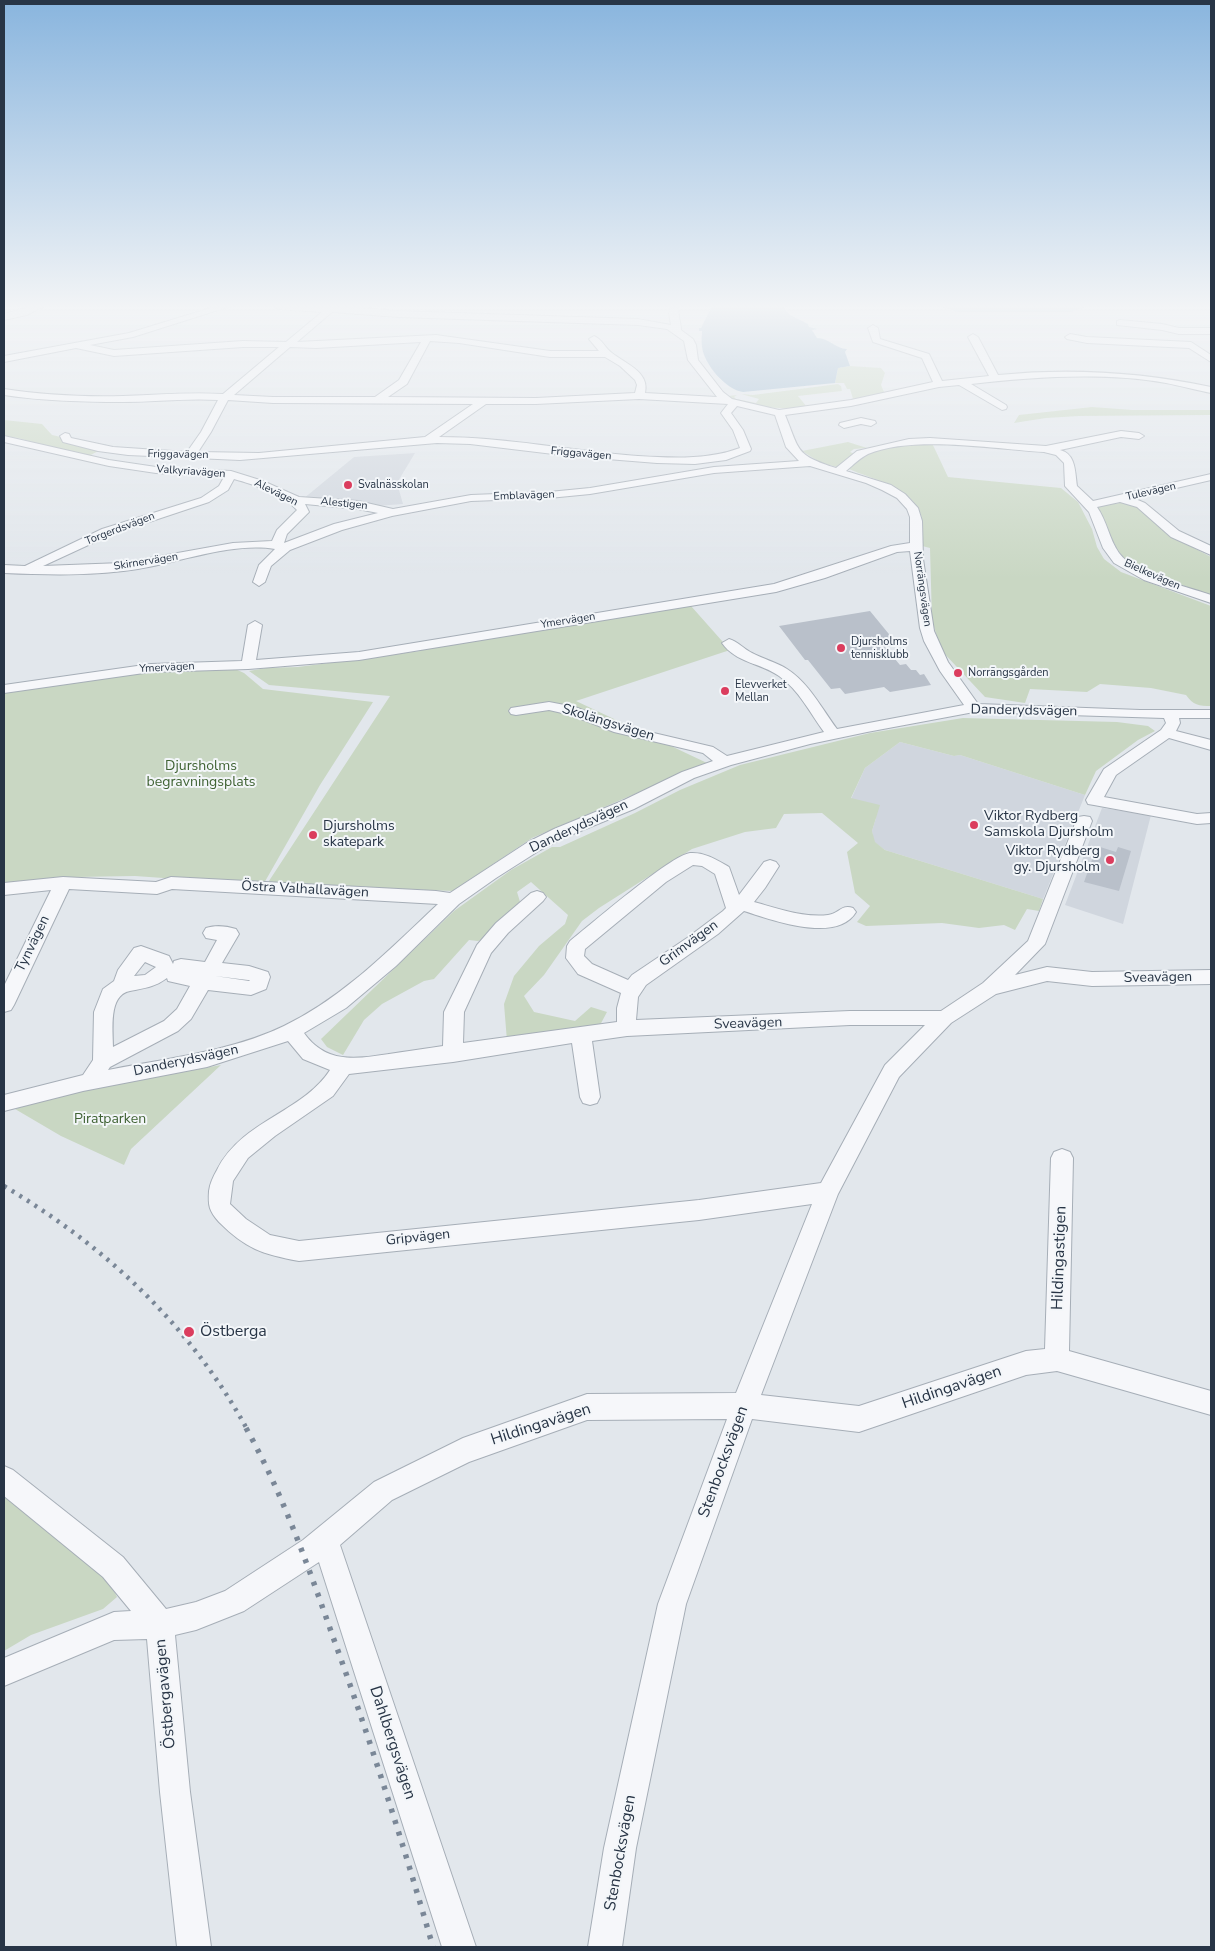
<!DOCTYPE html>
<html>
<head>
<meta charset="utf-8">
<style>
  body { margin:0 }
  #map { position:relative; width:1215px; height:1951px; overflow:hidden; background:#e2e7ec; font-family:"Nunito Sans",sans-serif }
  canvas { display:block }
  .frame { position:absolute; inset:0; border:5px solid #283546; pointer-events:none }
</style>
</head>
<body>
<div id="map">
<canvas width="1215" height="1951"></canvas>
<div class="frame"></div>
</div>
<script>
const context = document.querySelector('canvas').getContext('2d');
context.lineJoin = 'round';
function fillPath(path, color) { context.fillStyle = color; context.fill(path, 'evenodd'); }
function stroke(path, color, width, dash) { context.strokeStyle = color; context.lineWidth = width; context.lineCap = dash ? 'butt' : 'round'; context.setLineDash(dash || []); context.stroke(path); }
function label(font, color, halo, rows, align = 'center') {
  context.font = font + ' "Nunito Sans",sans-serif'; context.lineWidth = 4; context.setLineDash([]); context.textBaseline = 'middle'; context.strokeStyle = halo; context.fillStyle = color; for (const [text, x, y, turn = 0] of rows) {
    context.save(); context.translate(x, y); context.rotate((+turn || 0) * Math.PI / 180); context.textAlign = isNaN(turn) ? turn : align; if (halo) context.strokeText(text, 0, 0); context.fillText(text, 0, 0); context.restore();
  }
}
fillPath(new Path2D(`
  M415 453 397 483 403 504 377 506 303 499 354 457Z
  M900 742 954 756 960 755 1085 795 1043 899 885 850 874 842 872 831 876 818 851 799 865 768Z
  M1102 808 1151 815 1123 924 1065 905Z`), '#d0d6de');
fillPath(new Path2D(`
  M850 366 881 368 885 373 881 385 885 394 853 399 850 389H847L844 383H835L838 368Z
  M838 384 841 386 842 391 798 396 807 407C786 410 745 408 728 396L737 395 734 397 736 399 756 403 759 399 741 394 753 395Z
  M1092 407 1133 410H1211V415L1079 416 1046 418 1014 423 1019 415Z
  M4 420 42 424 52 435 106 447 87 457 18 438 4 436Z
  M848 442 867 448 854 449 850 452 855 454 837 467 821 463 802 451Z
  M932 443 948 477 1061 488 1078 502 1092 529 1097 547 1104 559 1121 572 1211 606V706C1199 706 1193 705 1186 695L1151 688 1100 684 1087 692 1030 689 1025 703 985 697 941 650 932 620 930 548 922 546C922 536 924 524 921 515 911 486 873 480 849 469L850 466 870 452 912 444Z
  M1125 502 1143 509 1177 539 1211 557V597L1127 562 1117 549 1096 507Z
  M691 606 730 650 576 701 707 763 532 838 453 891 267 884 390 696 269 685 249 671 266 668 298 667 420 651 422 648Z
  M233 668 244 673 263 689 373 702 320 785 263 885 135 876 75 877 4 883V693L143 672Z
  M963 718 1117 722 1148 726 1155 731 1138 740 1096 771 1085 795 960 755 954 756 900 742 865 768 851 798 880 805 872 831 875 842 885 850 1043 899 1039 911 1027 909 1015 930 1004 925 979 928 942 923 866 926 857 922 870 906 855 893 847 852 858 843 822 813 784 814 776 828 745 832 692 849 599 908 582 921 544 975 524 996 534 1012 575 1021 591 1007 607 1012 599 1027 507 1041 504 1004 514 976 539 946 565 924 568 915 531 882 517 892 521 905 484 939 478 941 469 940 434 979 424 981 382 1004 364 1020 343 1055 327 1047 321 1039 454 911 511 870 552 847H560L635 813 680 790 740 765 870 733Z
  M221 1065 131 1149 124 1165 61 1136 15 1109 71 1092Z
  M4 1489 104 1570 117 1597 103 1609 31 1635 4 1651Z`), '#c9d7c3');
fillPath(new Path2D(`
  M712 306H782L790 315 808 324 809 327 818 329 812 330 817 338C829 338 836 349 847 349L845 352 850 366 838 368 835 383 743 392C726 390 704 364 702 347 701 342 702 336 702 331H699V328H701Z
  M939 306H1087L1071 312H958Z`), '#9ab7cf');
fillPath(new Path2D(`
  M870 611 893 639 880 641 900 665 906 664 911 670H916L920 675 924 674 931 685 890 692 884 687 845 694 840 688 831 689 808 660H805L779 626Z
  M1097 846 1116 852 1118 847 1131 851 1119 891 1084 882Z`), '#b9c0ca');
const minor = new Path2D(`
  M32 306H44L27 315 4 320V314Z
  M217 306H231L133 337 90 345 114 350 243 341 286 342 322 312 278 309 274 306H338L398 311 638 319 671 325 669 313 671 306H679C677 315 681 321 681 330L693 339 696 345 698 360 723 392 732 399 779 410 851 400 933 382 922 358 873 342 868 328 873 325 878 328 880 339 929 354 942 381 989 376 968 337 973 334 978 337 998 375C1069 368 1141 372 1211 387V393C1196 390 1181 386 1166 383 1104 372 1033 377 971 384L1006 405 1007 407 1006 409 1002 410 959 385 939 387 851 406 785 415C800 451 795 455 836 468L857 451 909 439 930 438 1046 446 1121 431 1139 433 1144 436 1139 439 1121 437 1060 450C1076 454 1075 472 1077 486L1093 501 1211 474V480L1133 498 1145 503 1179 531 1211 546V555L1171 537 1137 507 1120 502 1097 507C1107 521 1109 539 1119 553 1135 575 1185 586 1211 595V603L1144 580 1114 563 1103 548 1089 512 1065 486 1064 463 1056 455 1044 452C994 449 913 435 868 454 860 458 853 465 846 471L891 485 905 494 918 508 922 521 923 559 934 631 948 662 978 704 1140 710H1211V718H1179L1180 723 1176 731 1211 740V750L1169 738 1116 775 1104 797 1197 814 1211 813V823L1197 824 1094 805 1088 804 1086 800 1104 769 1161 730 1166 723 1164 718 974 712 867 732 810 744 731 765 694 778 634 809 566 837 540 850 496 878 459 904 396 966 346 1008 304 1033C326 1064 356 1059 389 1054 407 1051 425 1049 443 1046L444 1012 477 945 496 923 531 893 537 891 543 893 546 897 543 901 508 933 491 953 464 1012 463 1043 617 1022V1008L621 993 578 974 566 958 567 946 570 941C589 926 671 855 690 853 705 852 717 860 729 867L739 895 764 862 770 860 776 862 779 866 765 888 754 902C776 908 804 918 828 915 839 914 841 904 853 908L856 912C837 944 772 920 744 911L718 934 646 985 638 997 636 1020 850 1011H941L983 983 1028 941 1076 821 1078 817 1084 816 1090 817 1092 821 1045 944 1015 975 1047 967 1092 972 1211 970V984L1092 986 1047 981 996 994 951 1023 899 1077 838 1194 761 1395 859 1406 1026 1351 1045 1349 1051 1158 1054 1152 1062 1149 1070 1152 1073 1158 1069 1351 1211 1391V1415L1057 1371 1026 1375 859 1432 752 1419 686 1604 636 1848 622 1947H588L604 1848 658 1604 727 1419 587 1420 469 1462 392 1500 340 1545 476 1947H442L319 1562 244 1611 196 1630 175 1635 190 1792 211 1947H177L160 1792 147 1639 114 1640 4 1686V1658L114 1612 131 1611 103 1577 4 1496V1466L13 1470 123 1557 166 1609 196 1602 225 1591 303 1540 374 1482 463 1438 587 1394 736 1393 812 1204 699 1220 299 1261C262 1254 246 1249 219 1222 209 1211 208 1205 209 1191 210 1183 213 1177 217 1170 242 1120 302 1113 330 1070L303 1059 288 1041 207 1067 83 1091 4 1111V1095L83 1075 93 1060 94 1012 103 989 114 981 118 970 134 948 141 946 169 956 173 964 174 961 181 959 205 962 217 940 206 938 203 933 206 928C215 925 227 926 236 929L239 934 222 963 249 966 268 972 270 977 266 989 251 995 208 990 191 1019 178 1031 110 1067 108 1070C164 1059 233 1051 284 1026 344 997 391 948 438 904L172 889 157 894 69 889 14 1005 11 1010 4 1012V986L51 890 4 895V883L63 877 156 882 171 877 436 891 450 893 528 842 554 829 622 801 682 772 713 761 703 753 614 732 571 715 549 710 516 715 511 714 509 711 511 708 549 702 575 707 624 726 713 747 727 756 824 732C810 713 799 690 779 676 761 663 736 663 722 643L729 639C737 641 744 649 752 653 763 659 776 662 787 669 809 683 822 709 837 729L964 705 940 671 924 641 920 628 910 551 897 552 825 578 776 592 359 660 248 669 151 672 4 693V685L151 664 242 661 248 625 255 621 262 625 256 660 359 652 774 584 891 546 910 543V517L907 509 897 498 882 490 866 483 810 466 714 473 590 494 549 498 471 501 392 516 342 530 290 550 271 566 265 582 259 586 253 582 259 565 275 549C232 542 181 562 138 569 94 576 48 575 4 573V565L25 566 102 529 201 498 219 486 224 477 156 473 109 466 4 442V436L109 460 156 467 231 471 263 481 299 497 358 501 393 509 471 495 549 492 590 488 714 467 799 461 786 447 775 415 737 406 731 413 743 430 751 449 750 451 726 460 695 464 657 463 570 456 470 444 437 443 240 460 128 455 98 451 63 442 60 436 65 433 69 434 71 438 113 447 187 452 201 432 218 400C186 398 154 402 122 402 83 402 43 401 4 395V389C43 395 83 397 123 396 157 395 189 392 223 394L279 347H243L114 356 76 348 4 362V356L129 333ZM332 312 398 317 638 325 667 329 684 341 688 360 717 397 645 393C650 372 626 364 612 353 605 348 602 339 594 336L589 339 599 351H550L436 335 297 342ZM430 341 459 343 550 357H605L620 366 635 380 637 385 635 393 536 398 388 397 407 384ZM421 342 399 380 375 397H273L234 395 290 347 316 348ZM639 399 728 404 721 413 733 430 740 448C708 460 672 458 638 456 572 451 506 437 439 437L486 404H536ZM228 400 273 403 473 404 425 437 259 453 198 452 211 432ZM234 479C255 485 282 493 297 510L277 530 272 541 233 543 122 563 43 566 110 535 209 502 228 490ZM305 504 358 509 378 513 334 524 284 543 287 534 309 512ZM693 865 702 866 715 874 726 908 723 911 687 938 632 975 628 980 592 964 584 956 585 949 666 882ZM145 962 156 967 145 975 134 976ZM215 976 248 980H250L249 981ZM167 978 168 981 190 986 177 1009 164 1021 113 1047C113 1030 108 995 130 991 145 988 155 987 167 978ZM850 1025H925L885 1065 821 1183 699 1200 299 1241 270 1235 246 1219 230 1204 233 1181 248 1158 275 1136 333 1096 349 1074 453 1062 572 1043 580 1097 583 1103 590 1105 597 1103 600 1097 592 1041 627 1036Z
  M1120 320 1162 324 1179 328H1211V334H1179L1162 330 1117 325V321Z
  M1070 334 1087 337 1191 342 1211 355V362L1189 348 1087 343 1067 339 1065 337Z
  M861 418 875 421 876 423 871 426 861 424 844 428 839 425 840 423Z`);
stroke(minor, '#a6aeb7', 2);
fillPath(minor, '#f6f7fa');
stroke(new Path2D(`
  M4 1186C106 1247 189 1324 247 1429`), '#7a8797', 4.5, [3, 6]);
stroke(new Path2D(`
  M246 1428C283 1494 308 1566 333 1637 370 1739 403 1843 433 1947`), '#7a8797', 5.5, [4, 8]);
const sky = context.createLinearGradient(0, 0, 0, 579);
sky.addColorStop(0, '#89b5de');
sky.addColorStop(0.53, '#f2f4f6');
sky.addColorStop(1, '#f2f4f600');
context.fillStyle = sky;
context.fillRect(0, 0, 1215, 579);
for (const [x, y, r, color] of [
  [348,485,5,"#db3d5e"],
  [841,648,5,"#db3d5e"],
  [958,673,5,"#db3d5e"],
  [725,691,5,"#db3d5e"],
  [974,825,5,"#db3d5e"],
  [313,835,5,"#db3d5e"],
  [1110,860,5,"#db3d5e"],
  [189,1332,6,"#db3d5e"]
]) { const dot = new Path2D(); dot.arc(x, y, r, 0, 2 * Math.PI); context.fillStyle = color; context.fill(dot); stroke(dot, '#f3f6f9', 2); }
label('11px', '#283546', '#f3f6f9', [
  ["Friggavägen",581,454,5],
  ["Friggavägen",178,455,1],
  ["Valkyriavägen",191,472,4],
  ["Tulevägen",1151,492,-13],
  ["Alevägen",276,493,26],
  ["Emblavägen",524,496,-2],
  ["Alestigen",344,504,6],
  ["Torgerdsvägen",120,529,-21],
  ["Skirnervägen",146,562,-9],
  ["Bielkevägen",1152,575,24],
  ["Norrängsvägen",922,589,82],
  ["Ymervägen",568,621,-9],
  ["Ymervägen",167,668,-3]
]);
label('11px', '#283546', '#f3f6f9', [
  ["Svalnässkolan",358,485],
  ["Djursholms",851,642],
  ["tennisklubb",851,655],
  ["Norrängsgården",968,673],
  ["Elevverket",735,685],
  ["Mellan",735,698]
], 'left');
label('14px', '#283546', '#f3f6f9', [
  ["Danderydsvägen",1024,711,1],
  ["Skolängsvägen",608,723,17],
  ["Danderydsvägen",579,827,-25],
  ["Östra Valhallavägen",305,890,3],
  ["Tynvägen",33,944,-64],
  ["Grimvägen",689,944,-36],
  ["Sveavägen",1158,978,-1],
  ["Sveavägen",748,1024,-2],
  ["Danderydsvägen",186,1061,-12],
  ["Gripvägen",418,1238,-6]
]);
label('14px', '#406334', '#f3f6f9', [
  ["Djursholms",201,767],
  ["begravningsplats",201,783],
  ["Piratparken",110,1120]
]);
label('14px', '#283546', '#f3f6f9', [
  ["Viktor Rydberg",984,817],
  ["Samskola Djursholm",984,833],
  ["Djursholms",323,827],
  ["skatepark",323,843],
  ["Viktor Rydberg",1100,852,"right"],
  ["gy. Djursholm",1100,868,"right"]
], 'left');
label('16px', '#283546', '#f3f6f9', [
  ["Hildingastigen",1060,1258,-88],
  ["Hildingavägen",952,1388,-19],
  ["Hildingavägen",541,1425,-18],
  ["Stenbocksvägen",724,1462,-70],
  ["Östbergavägen",166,1694,-95],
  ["Dahlbergsvägen",392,1743,72],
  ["Stenbocksvägen",621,1853,-80]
]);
label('16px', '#283546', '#f3f6f9', [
  ["Östberga",200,1332]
], 'left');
</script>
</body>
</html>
